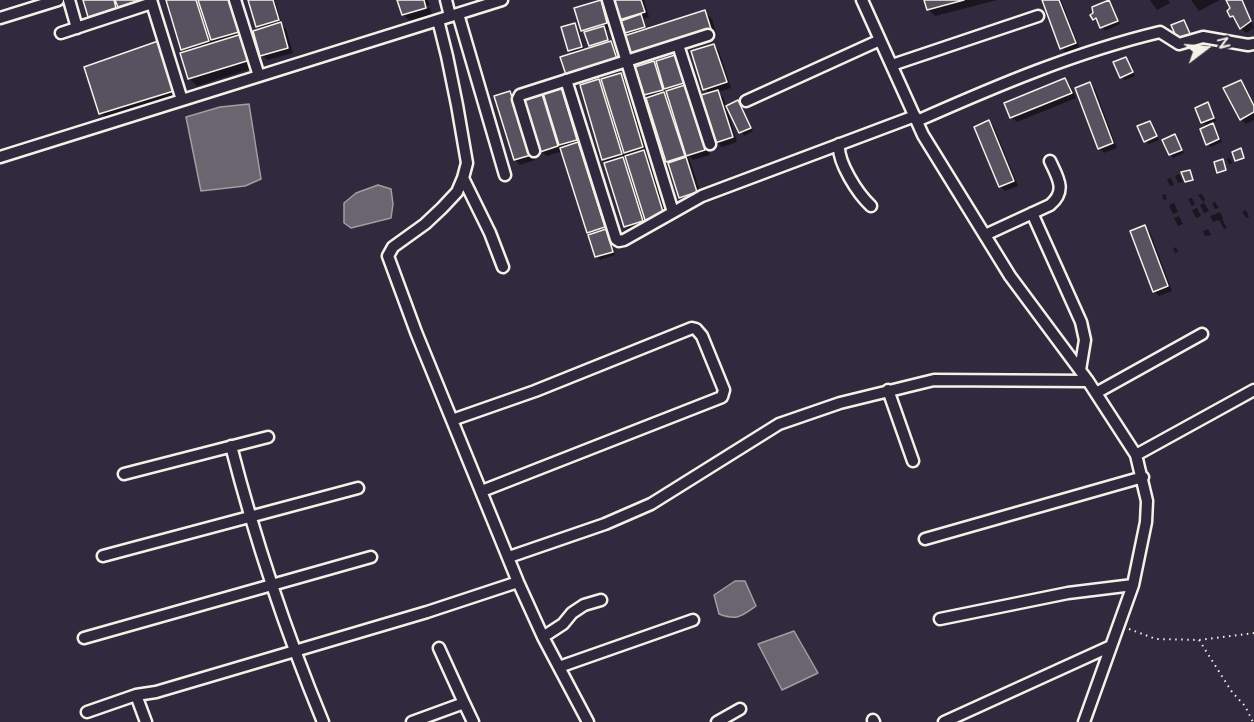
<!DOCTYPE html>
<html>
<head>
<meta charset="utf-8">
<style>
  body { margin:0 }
  #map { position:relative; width:1254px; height:722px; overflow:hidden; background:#2f2a3d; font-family:"Architects Daughter",sans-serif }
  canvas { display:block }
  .north { position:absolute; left:1176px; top:18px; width:60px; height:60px; -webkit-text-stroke:4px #2f2a3d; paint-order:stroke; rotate:74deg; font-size:16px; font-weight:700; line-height:24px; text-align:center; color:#f4f1e8 }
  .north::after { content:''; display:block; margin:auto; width:21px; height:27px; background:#f4f1e8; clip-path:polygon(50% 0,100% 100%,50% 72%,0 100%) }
</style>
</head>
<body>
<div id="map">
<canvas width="1254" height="722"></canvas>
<div class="north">N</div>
</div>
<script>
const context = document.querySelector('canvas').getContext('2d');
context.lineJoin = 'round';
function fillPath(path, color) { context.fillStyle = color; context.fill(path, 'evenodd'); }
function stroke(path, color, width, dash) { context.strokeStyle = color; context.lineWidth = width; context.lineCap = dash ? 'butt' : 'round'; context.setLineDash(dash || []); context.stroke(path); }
const water = new Path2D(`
  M249 104 261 179 245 186 201 191 186 117 220 107Z
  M378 185 391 189 393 204 391 218 351 228 344 223V203L356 193Z
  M735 581H745L756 606C742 616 737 621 719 614L714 595Z
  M794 631 818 673 782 690 758 644Z`);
fillPath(water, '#6a6670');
stroke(water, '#a19ea0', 1.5);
fillPath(new Path2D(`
  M85 0H150L126 14 120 8 123 15 97 23 90 16Z
  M167 0H233L256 67 197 86 189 78 186 53 183 49Z
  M249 0H275L282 25 286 29 293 53 267 60 262 55 261 30 257 26Z
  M399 0H428L430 5 405 12V15L430 8 432 15 410 21 403 14Z
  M614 0H644L649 17 644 19 647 30 704 11 712 19 717 36 639 62 630 36 620 19Z
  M926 0H997L935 16 928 9Z
  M1043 0H1061L1080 49 1067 54 1061 48Z
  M1150 0H1168L1170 3 1157 10Z
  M1191 0H1220L1199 11Z
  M1228 0H1243L1254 28 1246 33 1241 28 1231 16 1232 8Z
  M600 2 606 7 612 29 606 30 610 43 616 48 621 65 574 54 570 50 574 24 578 28 585 51 593 48 587 35 582 30Z
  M1108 2 1120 24 1105 31 1099 21 1097 22 1094 19Z
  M160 42 183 97 108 120 101 113Z
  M714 45 719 51 731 88 718 92 723 97 727 108 738 102 741 105 753 131 744 136 729 108 727 109 737 142 722 147 716 142 710 94 705 89Z
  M674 56 680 62 688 88 686 89 690 92 710 155 693 160 688 155 702 197 686 202 680 197 670 164 667 161 649 98 645 95 654 63 660 69Z
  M1126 58 1135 76 1125 80 1121 77Z
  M621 74 628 82 650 154 647 155 668 220 651 225 645 218 647 226 631 231 625 226 608 163 604 159 599 81 606 88Z
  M1065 79 1070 85 1076 98 1017 122 1011 117Z
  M1240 82 1246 87 1254 103V120L1246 124 1241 119Z
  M1090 84 1095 89 1117 148 1104 153 1099 148Z
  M561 89 566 94 581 145 579 146 585 151 611 234 609 235 615 255 600 260 597 256 592 235 588 232 563 151 547 156 541 151V95L548 102Z
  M510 92 515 98 535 160 520 165 515 159Z
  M1207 104 1216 121 1211 124 1216 128 1222 142 1211 147 1208 144V127L1203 122 1197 108Z
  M989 122 994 127 1018 186 1005 191 1000 186Z
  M1150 123 1159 140 1149 144 1145 141Z
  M1175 136 1184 153 1173 158 1164 141Z
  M1230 158 1232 164H1229L1227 159Z
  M1179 174 1183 182 1178 183 1175 176Z
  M1171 178 1174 185 1170 186 1167 179Z
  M1165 194 1167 199 1164 200 1162 195Z
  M1202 194 1205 200 1203 201 1209 211 1204 213 1200 205 1204 203 1198 195Z
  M1192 198 1195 204 1192 206 1188 199Z
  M1215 202 1219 208 1215 209 1212 203Z
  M1174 203 1178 212 1173 214 1169 205Z
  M1197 208 1201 216 1196 218 1192 210Z
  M1246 210 1249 217 1246 218 1242 212Z
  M1220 212 1223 218 1222 219 1227 228 1224 229 1219 220 1213 222 1210 216Z
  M1179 216 1183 224 1178 226 1174 218Z
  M1145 227 1150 232 1172 291 1159 296 1154 291Z
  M1208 229 1211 235 1205 236 1203 231Z
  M1176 247 1178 252 1175 253 1173 249Z`), '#0007');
const building = new Path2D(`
  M83 0H114L116 8 88 17Z
  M115 0H141L118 7Z
  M166 0H196L209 41 181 50Z
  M198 0H229L239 32 211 40Z
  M248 0H273L279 20 256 27Z
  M397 0H424L426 8 402 15Z
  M601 0 607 23 581 31 574 8Z
  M612 0H641L645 12 619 20Z
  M924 0H964L927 10Z
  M1042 0H1059L1076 43 1060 49Z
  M1109 0 1118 21 1100 28 1096 18 1093 20 1090 15 1093 13 1092 7Z
  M1226 0H1242L1251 21 1240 29 1233 16 1230 17 1227 11 1230 8Z
  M705 10 711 29 630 56 624 36Z
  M641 14 645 27 625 33 621 21Z
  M1184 20 1191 36 1178 41 1171 25Z
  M281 22 288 48 260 56 253 31Z
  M575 23 582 47 568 51 561 27Z
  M604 26 608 40 589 46 584 32Z
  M242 34 250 60 188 79 180 53Z
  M161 40 177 90 99 114 84 67Z
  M611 41 617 59 566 75 560 57Z
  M714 44 727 82 703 90 691 51Z
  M675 55 684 83 664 89 656 61Z
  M1126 57 1133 72 1120 78 1113 62Z
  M654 61 663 90 644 95 635 67Z
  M621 73 643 147 624 153 601 79Z
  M1065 78 1072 93 1010 118 1004 103Z
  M599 79 622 154 602 160 580 85Z
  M1241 80 1254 106V112L1240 120 1223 88Z
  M1090 82 1113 143 1098 149 1075 88Z
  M685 85 705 150 686 156 666 91Z
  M561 87 577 140 559 145 543 93Z
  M718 90 733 137 715 143 701 95Z
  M510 91 531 155 514 160 494 96Z
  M664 92 685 156 666 162 646 98Z
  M542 94 558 146 540 152 524 99Z
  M738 100 751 128 739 133 726 106Z
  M1208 102 1214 118 1201 123 1195 108Z
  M989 120 1014 181 999 187 974 127Z
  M1150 121 1157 136 1144 142 1137 126Z
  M1213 123 1219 139 1206 145 1200 129Z
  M1175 134 1182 150 1169 155 1162 140Z
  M578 142 605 227 587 233 560 148Z
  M1241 148 1244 158 1235 161 1232 152Z
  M644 150 664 215 645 220 625 156Z
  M623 157 643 221 624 227 604 163Z
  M686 157 697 192 679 198 668 163Z
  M1223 159 1226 170 1217 173 1214 162Z
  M1190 170 1193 180 1185 182 1181 172Z
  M1145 225 1168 286 1153 292 1130 231Z
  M606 229 613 252 595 257 588 235Z`);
fillPath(building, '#56525f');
stroke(building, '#f4f1e8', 1.5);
const minor = new Path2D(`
  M69 0 77 28
  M151 0 182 100
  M235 0 259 76
  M446 0 450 16
  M608 0 673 212
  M862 0 923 135 1010 276 1088 381 1136 455 1147 501 1146 522 1133 585 1084 722
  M458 14 505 175
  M0 18 58 0
  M438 20 447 56 457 105 467 163 463 178 457 192 442 208 425 224 393 247 388 256 416 332 518 582 543 637 588 722
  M61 33 152 3
  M678 45 710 144
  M892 65 1038 16
  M566 80 616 239 619 241 624 240 702 196 915 116
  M746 101 880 40
  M917 121C996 86 1076 52 1160 32L1179 44 1203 37 1248 45 1254 44
  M839 144C837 162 858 194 871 206
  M534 151 518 99 520 95 708 35
  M0 157 502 0
  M463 178 490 233 503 267
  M1032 213 1081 322 1085 340 1080 370
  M985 235 1050 205C1067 191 1058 178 1050 161
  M888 390 913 461
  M1096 393 1202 334
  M452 420 535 391 692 328 696 329 702 336 724 390 722 397 482 491
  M231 446C256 543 285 630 323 722
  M1136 455 1254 390
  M124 474 268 437
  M925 539 1143 477
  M103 556 358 488
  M509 557 605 524 651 504 779 424 840 403 934 380 1088 381
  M940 619 1068 593 1133 585
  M543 637 563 624 572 613 584 605 601 600
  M84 638 371 557
  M559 667 693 620
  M136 695 146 722
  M464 703 473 722
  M87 712 136 695 156 692 427 612 518 582
  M873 720 874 722
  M412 722 464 703 439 648
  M717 722 740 709
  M944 722 1111 646`);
stroke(minor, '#f4f1e8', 15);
stroke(new Path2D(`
  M1129 629 1156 639 1199 640 1254 633
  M1199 640 1232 692 1245 706 1253 722`), '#f4f1e8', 2, [1.5, 4.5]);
stroke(minor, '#2f2a3d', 10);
</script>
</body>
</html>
